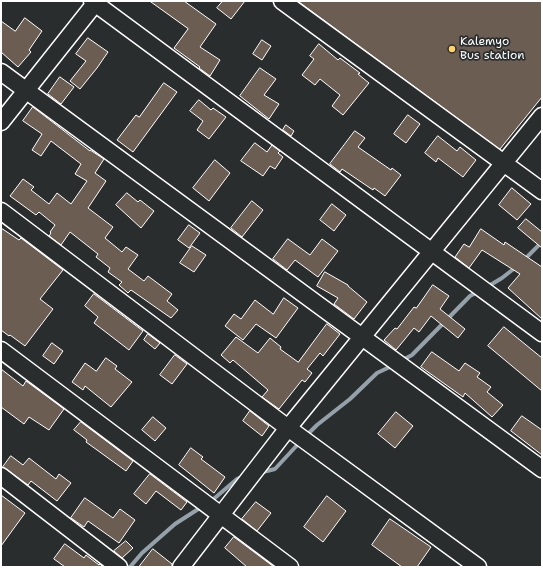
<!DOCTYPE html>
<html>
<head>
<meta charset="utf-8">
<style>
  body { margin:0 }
  #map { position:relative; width:543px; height:568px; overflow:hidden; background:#2a2d2e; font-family:"Shantell Sans",sans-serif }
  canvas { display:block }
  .frame { position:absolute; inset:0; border:2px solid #fff; pointer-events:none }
</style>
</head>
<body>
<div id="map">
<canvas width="543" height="568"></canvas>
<div class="frame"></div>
</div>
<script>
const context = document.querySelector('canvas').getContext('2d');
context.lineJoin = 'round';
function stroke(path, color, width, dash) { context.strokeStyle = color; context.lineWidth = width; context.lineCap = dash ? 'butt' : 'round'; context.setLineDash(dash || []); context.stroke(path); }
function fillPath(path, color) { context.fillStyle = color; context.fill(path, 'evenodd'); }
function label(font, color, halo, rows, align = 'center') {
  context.font = font + ' "Shantell Sans",sans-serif'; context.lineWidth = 3.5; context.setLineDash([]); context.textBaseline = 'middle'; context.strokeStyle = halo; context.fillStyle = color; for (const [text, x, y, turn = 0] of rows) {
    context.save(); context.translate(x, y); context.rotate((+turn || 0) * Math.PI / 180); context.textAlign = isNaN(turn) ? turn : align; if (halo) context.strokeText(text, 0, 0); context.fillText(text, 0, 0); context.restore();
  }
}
stroke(new Path2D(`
  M524 260 542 242
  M487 287 502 278 516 267
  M401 361 412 355 470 296 479 291
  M305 437 317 425 350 399 377 373 394 365
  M259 473 275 469 300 442
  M209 503 237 479 243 477
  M130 567 142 553 175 524 203 506`), '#95a1aa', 4);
const building = new Path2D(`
  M150 1H184L216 24 200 47 220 60 210 76 199 68 200 67 174 48 188 29Z
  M223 1H245L231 19 217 8Z
  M298 1H542V97L500 149Z
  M25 18 42 31 29 50 31 52 18 67 1 52V21L15 31Z
  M88 38 108 52 97 68 80 89 70 81 86 61 76 54Z
  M262 40 271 46 262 60 253 54Z
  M319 44 338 60 340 58 360 73 358 74 369 83 343 115 332 106 340 95 320 79 315 85 302 75 314 59 310 56Z
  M260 68 276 79 264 95 279 104 269 119 240 96Z
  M60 77 74 87 61 104 48 94Z
  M164 83 177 92 133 152 117 140 136 115 139 117Z
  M199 100 211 110 213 108 226 117 209 139 197 130 203 121 190 111Z
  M33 107 90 151V150L104 159 95 173 106 181 88 208 113 227 105 238 122 252 126 247 138 255 128 269 144 281 148 276 172 294 167 301 178 310 171 318 131 290 128 293 119 285 122 282 108 272 110 268 96 257 98 254 70 232 61 245 49 236 51 233 50 232 55 225 39 212 36 215 10 196 23 179 34 187 31 190 49 204 57 193 71 204 87 181 75 174 81 164 51 141 41 156 32 150 42 134 23 121Z
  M408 115 420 124 406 143 394 134Z
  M286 125 294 131 291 136 283 130Z
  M355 131 365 138 358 147 391 170 392 168 401 175 385 196 374 188 373 190 342 169 340 172 330 164Z
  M438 136 457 151 460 147 476 160 463 177 438 158 436 162 425 153Z
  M255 143 267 152 272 145 280 151 278 153 283 157 275 169 270 166 263 176 241 161Z
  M215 160 230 173 209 201 193 188Z
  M512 188 531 204 517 220 499 205Z
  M127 193 138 202 140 200 154 211 141 228 116 205Z
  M252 201 263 210 242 237 231 228Z
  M332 204 346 215 334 231 320 220Z
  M526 219 542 232V248L518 228Z
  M189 225 200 233 189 248 178 240Z
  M1 228 19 240 21 238 63 270 40 299 53 309 25 346 10 335 9 336 1 330Z
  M481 229 504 245 505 242 542 267V319L508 288 520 274 482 250 469 268 455 257 464 244 469 247Z
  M288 239 310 255 322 239 338 251 318 277 295 260 287 270 273 259Z
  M192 246 206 255 194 272 180 263Z
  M325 272 348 285V286L367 302 354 319 334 304 338 298 317 286Z
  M433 285 449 296 440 309 465 329 458 338 431 316 419 332 414 328 396 350 384 340 395 328 397 329 414 307 416 308Z
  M94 294 143 331 129 350 94 323 98 317 85 306Z
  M284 298 298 308 276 338 256 324 243 340 225 326 234 314 241 319 255 300 273 314Z
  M327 324 340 334 323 356 320 353 307 369 312 373 305 382 302 380 279 409 262 397 268 390 233 360 230 363 221 355 236 337 258 353 270 338 281 347 280 349 298 362Z
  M504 327 542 358V391L488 346Z
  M148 334 160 343 155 349 144 340Z
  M52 343 63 351 54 364 43 356Z
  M432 352 459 371 465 363 480 373 477 377 491 387 487 392 503 405 492 417 465 393 463 397 421 367Z
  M175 355 187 364 172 384 160 375Z
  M106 358 117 366 115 369 132 382 111 407 85 386 83 390 72 382 85 363 96 371Z
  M1 369 23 386 26 381 64 409 49 430 29 417 24 424 1 407Z
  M250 411 269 426 262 436 243 421Z
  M396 412 413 426 395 448 378 434Z
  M522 416 542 430V455L511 431Z
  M153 417 166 428 155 441 142 430Z
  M81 422 133 461 126 471 86 442 87 440 74 430Z
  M191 448 203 457 201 459 225 477 214 493 179 465Z
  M11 456 23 465 29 458 56 479 59 474 71 483 57 501 31 481 28 485 3 467Z
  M150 474 187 502 181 510 156 491 146 504 134 494Z
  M1 495 25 513 1 546Z
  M327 496 346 511 323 542 304 527Z
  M85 498 113 518 120 509 135 520 119 543 88 521 84 527 71 518Z
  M256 502 271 513 257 531 242 519Z
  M390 519 431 547 417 567H402L372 545Z
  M234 537 274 567H247L225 548Z
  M126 541 133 548 122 558 114 551Z
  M65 544 84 558 86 555 99 565 100 564 103 567H65L54 559Z
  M153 549 172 564V567H139Z`);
fillPath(building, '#6c5d53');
stroke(building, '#fff', 1);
const minor = new Path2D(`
  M92 1 542 333
  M282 1 542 191
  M1 72 542 469
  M1 122 97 1
  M1 211 288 428 478 567
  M1 350 290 567
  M1 476 119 567
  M181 567 288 428 542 116`);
stroke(minor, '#fff', 19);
stroke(minor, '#2a2d2e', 16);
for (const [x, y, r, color] of [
  [452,49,4,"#ffd166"]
]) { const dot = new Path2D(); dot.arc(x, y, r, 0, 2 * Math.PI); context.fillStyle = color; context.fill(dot); stroke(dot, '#2a2d2e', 1.5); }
label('12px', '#fff', '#2a2d2e', [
  ["Kalemyo",460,42],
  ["Bus station",460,56]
], 'left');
</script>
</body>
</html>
